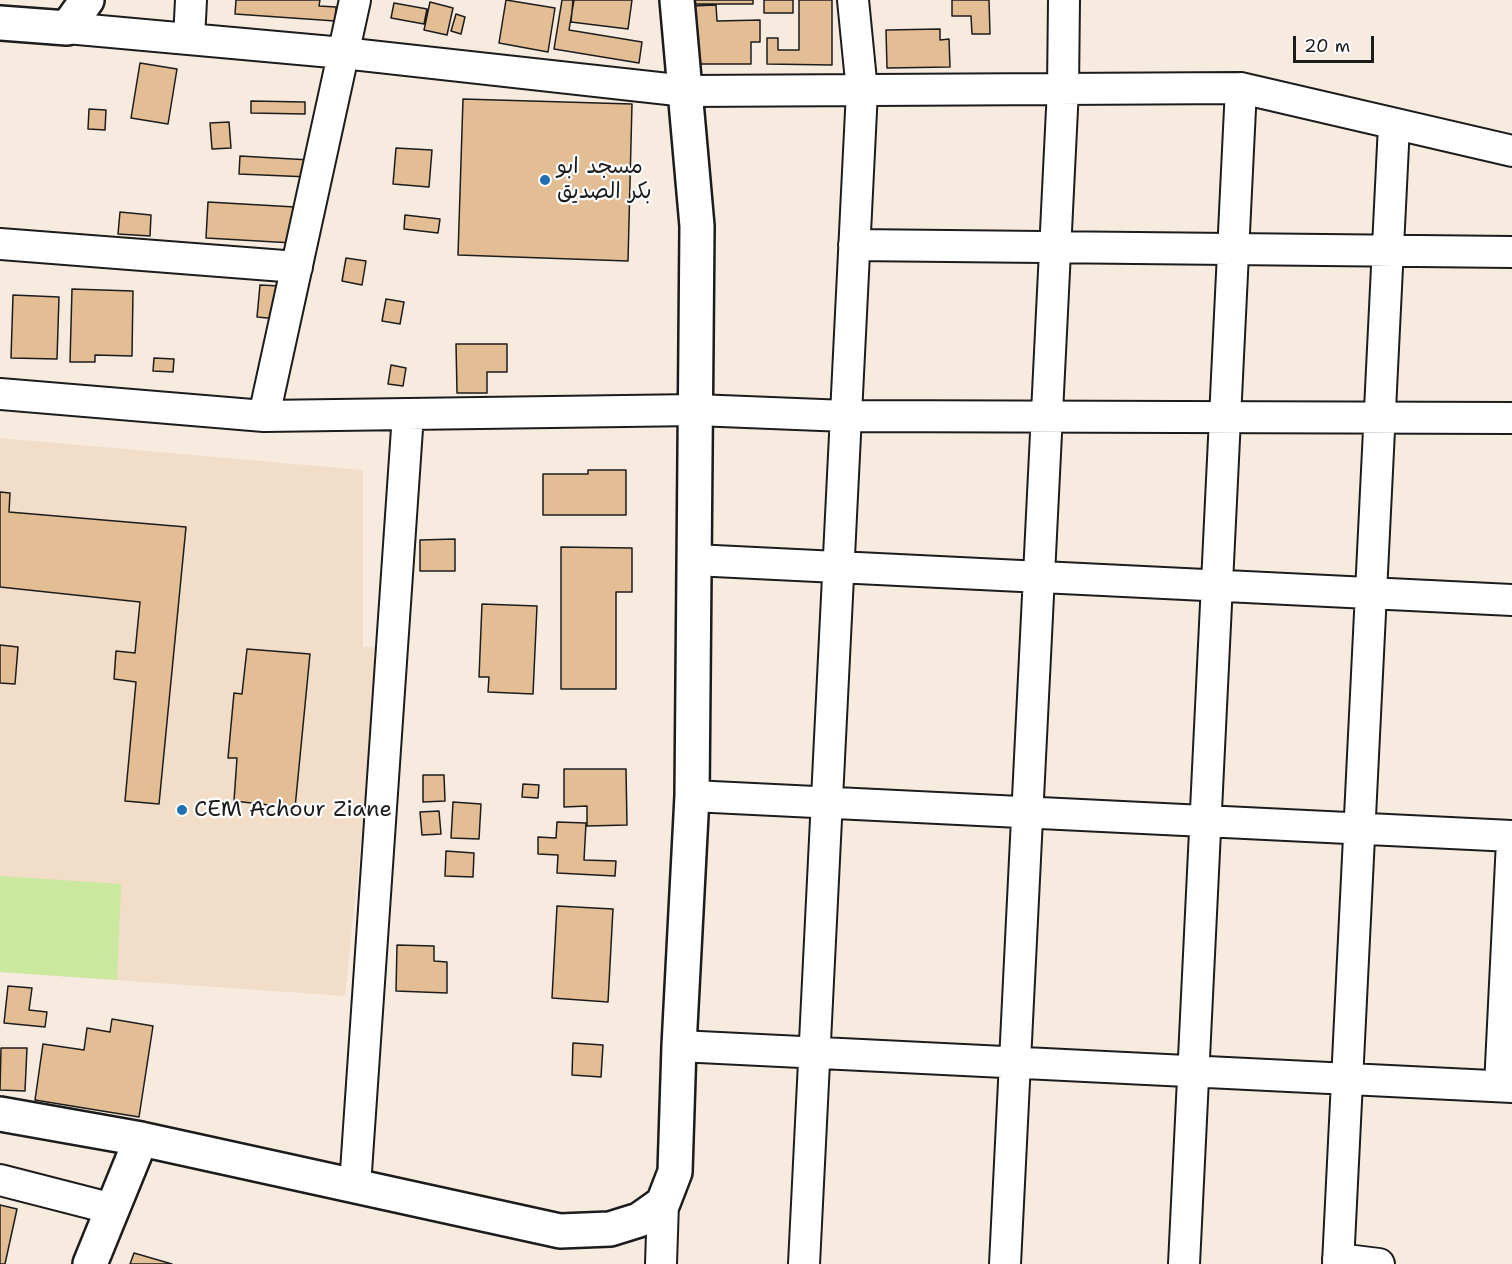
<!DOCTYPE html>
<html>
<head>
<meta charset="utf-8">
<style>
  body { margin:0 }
  #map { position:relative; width:1512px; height:1264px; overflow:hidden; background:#f7ebdf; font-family:"Shantell Sans",sans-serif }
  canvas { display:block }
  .scale { position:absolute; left:1293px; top:36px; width:81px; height:27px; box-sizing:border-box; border:3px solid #1c1c1c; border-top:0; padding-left:8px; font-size:18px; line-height:21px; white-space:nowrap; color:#1c1c1c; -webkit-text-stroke:4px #fff; paint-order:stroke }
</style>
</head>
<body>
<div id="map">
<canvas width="1512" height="1264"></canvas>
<div class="scale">20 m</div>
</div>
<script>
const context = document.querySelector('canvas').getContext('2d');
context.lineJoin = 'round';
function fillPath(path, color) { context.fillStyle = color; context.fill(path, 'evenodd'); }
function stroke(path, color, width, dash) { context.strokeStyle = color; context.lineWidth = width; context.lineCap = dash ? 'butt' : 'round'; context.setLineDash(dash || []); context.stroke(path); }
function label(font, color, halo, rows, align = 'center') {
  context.font = font + ' "Shantell Sans","Playpen Sans Arabic",sans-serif'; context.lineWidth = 4.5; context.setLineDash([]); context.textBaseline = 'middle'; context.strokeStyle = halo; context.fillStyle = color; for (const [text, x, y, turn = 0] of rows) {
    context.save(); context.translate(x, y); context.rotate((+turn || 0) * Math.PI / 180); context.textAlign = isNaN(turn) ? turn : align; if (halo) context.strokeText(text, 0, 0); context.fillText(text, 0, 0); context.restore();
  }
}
fillPath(new Path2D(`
  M0 438 363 470V647L381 648 345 996 0 972Z`), '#f1ddc8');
fillPath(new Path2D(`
  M0 876 121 884 117 980 0 972Z`), '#cbe89f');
const building = new Path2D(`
  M236 0H320L319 6 336 7 335 21 235 14Z
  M506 0 555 8 548 52 499 43Z
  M562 0H574L569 30 642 42 639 63 554 49Z
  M573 0H632L628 29 571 22Z
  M693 0H753V4H693Z
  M764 0H793V13H764Z
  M799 0H832V65L767 64V38H778V50H799Z
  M952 0H989L990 34H972L971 16H952Z
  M430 2 453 8 447 35 424 30Z
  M394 3 427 9 424 24 391 18Z
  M716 5 717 21 760 20V42H751V64H691V6Z
  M456 14 465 17 461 34 451 31Z
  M940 29V40L949 39 950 67 887 68 886 30Z
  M140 63 177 69 168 124 131 118Z
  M463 99 632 104 628 261 458 255Z
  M251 101 305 102V114L251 113Z
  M89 109 106 110 105 130 88 129Z
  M229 122 231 148 212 149 210 123Z
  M396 148 432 150 429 187 393 184Z
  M240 156 310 160 309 177 239 174Z
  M208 202 295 207 293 243 206 238Z
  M120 212 151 215 150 236 118 234Z
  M405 215 440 219 438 233 404 229Z
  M346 258 366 261 362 285 342 281Z
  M260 285 280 286 277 319 257 317Z
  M72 289 133 291 132 356 95 355V362H70Z
  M13 295 59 297 57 359 11 358Z
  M386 299 404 302 400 324 382 321Z
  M456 344H507V372H487V393H457Z
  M154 358 174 359 173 372 153 371Z
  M391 365 406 368 403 386 388 384Z
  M588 470H626V515H543V474H588Z
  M0 492 10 493 9 512 186 527 159 804 125 801 136 682 114 679 116 651 135 653 140 602 0 587Z
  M455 539V571H420V540Z
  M561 547 632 548V592H616V689H561Z
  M482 604 537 606 533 694 488 692 489 677H479Z
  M0 645 18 647 15 684 0 683Z
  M247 649 310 654 295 808 234 801 237 758H228L234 693 242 694Z
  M564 769H626L627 825 587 826V806L564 807Z
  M423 775H444L445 801 423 802Z
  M523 784 539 785 538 798 522 797Z
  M453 802 481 804 479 839 451 838Z
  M439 811 441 834 422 835 420 812Z
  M557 822 586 823 584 860 616 861 615 876 557 873 558 855 538 854V837L556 838Z
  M446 851 474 853 473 877 445 876Z
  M557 906 613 909 608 1002 552 998Z
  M397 945 434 946V961L447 962V993L396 991Z
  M8 986 32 988 29 1010 47 1012 45 1027 4 1023Z
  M112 1019 153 1026 139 1117 35 1100 43 1044 84 1050 87 1028 110 1032Z
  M573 1043 603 1045 601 1077 572 1075Z
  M1 1048H27L25 1091 0 1090Z
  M0 1205 17 1209 5 1264H0Z
  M134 1253 172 1264H130Z`);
fillPath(building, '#e3bd94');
stroke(building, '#1c1c1c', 1.5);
const street = new Path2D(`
  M67 28 343 53 686 91 1241 88 1512 151
  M189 39 191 0
  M0 244 297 267
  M854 245 1512 252
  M0 394 264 416 696 410 846 416 1512 418
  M264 416 355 0
  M694 560 1512 600
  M692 796 1512 836
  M679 1046 1512 1087
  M1500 1086 1512 841
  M0 1180 113 1209
  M355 1186 408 414
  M1338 1259 1379 1264
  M661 1264 663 1203
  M804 1264 862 91 853 0
  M1005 1264 1063 89 1064 0
  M1184 1264 1241 88
  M1338 1264 1394 125`);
const secondary = new Path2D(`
  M0 23 67 28 87 0
  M0 1114 141 1139 560 1231 610 1229 639 1220 663 1203 675 1172 679 1046 692 796 697 226 677 0
  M90 1264 141 1139`);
stroke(street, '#1c1c1c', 34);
stroke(secondary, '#1c1c1c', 38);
stroke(street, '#fff', 30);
stroke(secondary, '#fff', 33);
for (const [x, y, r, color] of [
  [545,180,6,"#1f6fb2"],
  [182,810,6,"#1f6fb2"]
]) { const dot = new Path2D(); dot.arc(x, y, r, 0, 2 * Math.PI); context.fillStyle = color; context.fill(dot); stroke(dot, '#fff', 2); }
label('22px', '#1c1c1c', '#fff', [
  ["مسجد ابو",557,167],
  ["بكر الصديق",557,192],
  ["CEM Achour Ziane",194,810]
], 'left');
</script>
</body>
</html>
